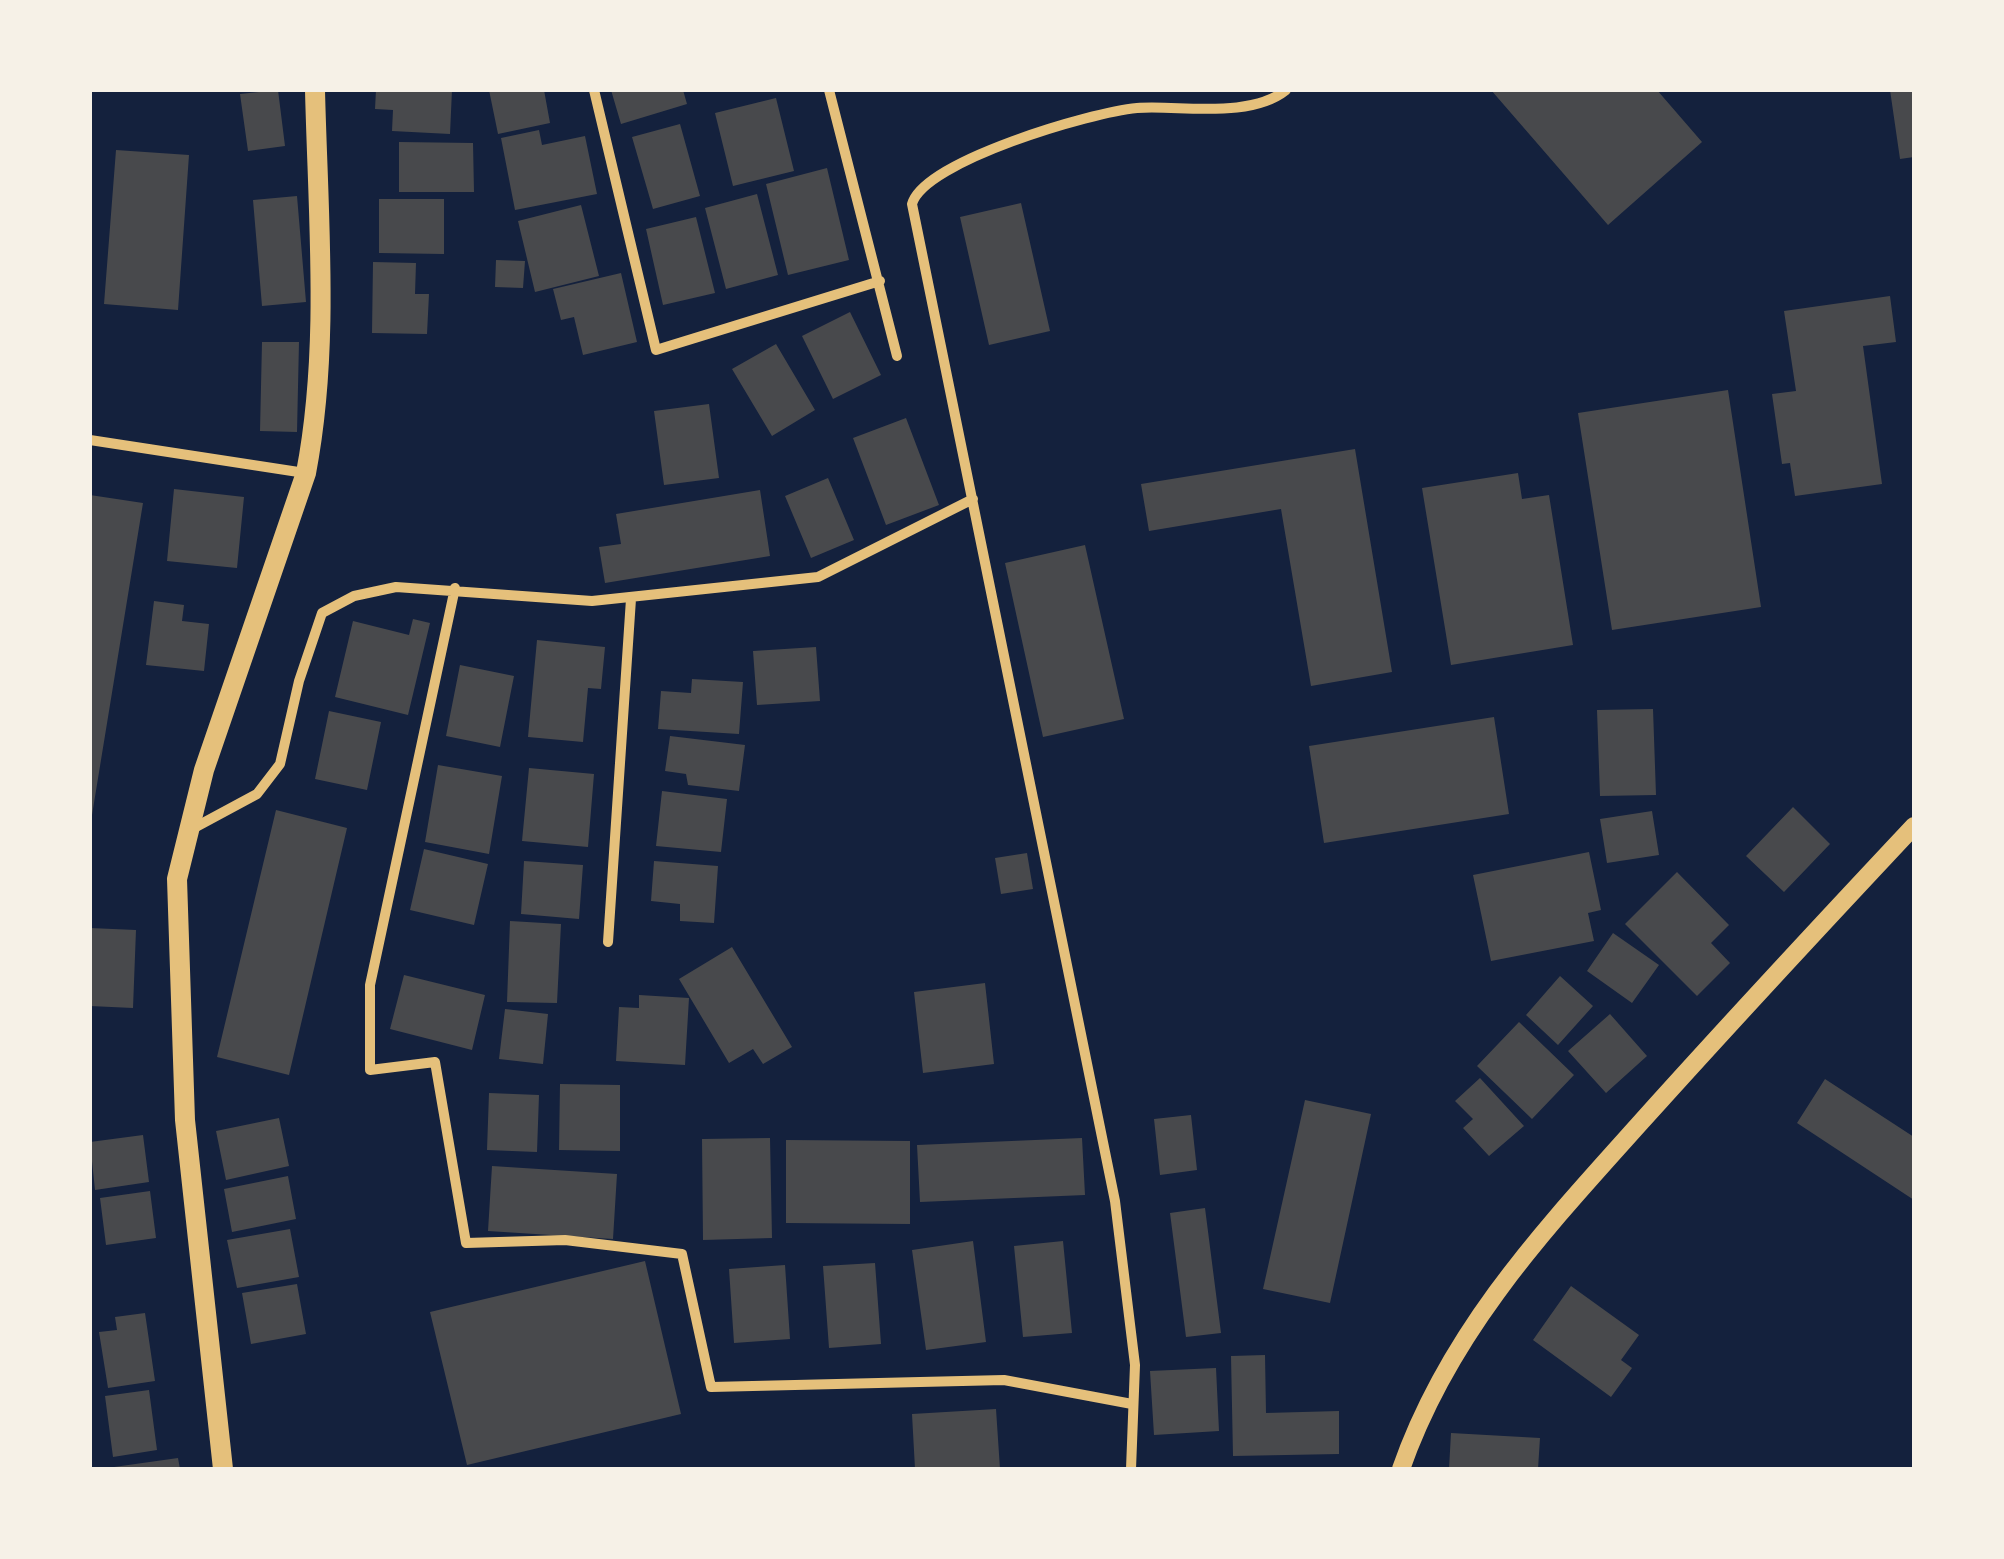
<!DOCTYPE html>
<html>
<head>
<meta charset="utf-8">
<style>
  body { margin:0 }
  #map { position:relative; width:2004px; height:1559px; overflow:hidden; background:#14213d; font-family:"DM Sans",sans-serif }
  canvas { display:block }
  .frame { position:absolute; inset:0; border:92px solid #f6f1e7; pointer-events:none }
</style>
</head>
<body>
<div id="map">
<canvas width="2004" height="1559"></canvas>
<div class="frame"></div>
</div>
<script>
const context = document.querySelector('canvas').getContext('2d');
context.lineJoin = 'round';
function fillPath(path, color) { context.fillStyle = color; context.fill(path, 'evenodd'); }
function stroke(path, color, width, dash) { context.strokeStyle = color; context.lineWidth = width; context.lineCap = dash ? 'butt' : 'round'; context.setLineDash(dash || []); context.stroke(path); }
fillPath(new Path2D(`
  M278 90 285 146 248 151 240 94Z
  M376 90H452L450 134 392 131 393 110 375 109Z
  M489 90H544L550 123 498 134Z
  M611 90H683L687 104 621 124Z
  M1491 90H1657L1702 142 1608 225Z
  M1890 90H1914V157L1900 159Z
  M776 98 794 171 733 186 715 113Z
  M680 124 700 196 653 209 632 137Z
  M539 130 542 145 585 136 597 194 515 210 501 138Z
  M399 142 473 143 474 192H399Z
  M116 150 189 155 178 310 104 304Z
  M827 168 849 260 788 275 766 184Z
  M757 194 778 275 726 289 705 208Z
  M297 196 306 302 262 306 253 200Z
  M379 199H444V254L379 253Z
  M1021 203 1050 331 989 345 960 217Z
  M581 205 599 276 535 292 518 221Z
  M696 217 715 293 663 305 646 229Z
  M496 260 525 261 523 288 495 287Z
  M373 262 416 263 415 294H429L427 334 372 333Z
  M621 273 637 342 583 355 574 317 561 320 553 289Z
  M1890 296 1896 342 1863 346 1882 484 1795 496 1790 463 1782 464 1772 394 1796 391 1784 311Z
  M850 312 881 375 833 399 802 336Z
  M262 342H299L297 432 260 431Z
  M776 344 815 410 772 436 732 369Z
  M1728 390 1761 607 1612 630 1578 413Z
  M709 404 719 478 664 485 654 411Z
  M906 418 939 505 886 525 853 438Z
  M1355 449 1392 672 1311 686 1281 509 1149 531 1141 484Z
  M1518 473 1522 499 1549 495 1573 645 1451 665 1422 488Z
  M828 478 854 540 811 558 785 496Z
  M174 489 244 497 237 568 167 561Z
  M760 490 770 556 605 583 599 547 621 544 616 514Z
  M90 495 143 503 92 815H90Z
  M1085 545 1124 719 1043 737 1005 563Z
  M154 601 184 605 182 621 209 624 204 671 146 665Z
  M413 619 430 623 408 715 335 697 353 621 409 635Z
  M537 640 605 647 601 689 588 688 583 742 528 737Z
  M816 647 820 701 757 705 753 651Z
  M460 665 514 676 500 747 446 736Z
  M692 679 743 682 739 734 658 729 661 691 691 693Z
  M1653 709 1656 795 1600 796 1597 710Z
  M329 711 381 722 367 790 315 779Z
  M1494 717 1509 814 1324 843 1309 746Z
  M670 736 745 745 739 791 688 785 686 774 665 771Z
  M438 765 502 776 489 854 425 842Z
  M529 768 594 774 588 847 522 841Z
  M662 791 727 799 721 852 656 846Z
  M1793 807 1830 844 1784 892 1746 856Z
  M276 810 347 828 289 1075 217 1057Z
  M1652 811 1659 855 1607 863 1600 819Z
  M424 849 488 864 474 925 410 910Z
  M1589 852 1601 910 1588 913 1594 941 1491 961 1473 875Z
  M1027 853 1033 889 1001 894 995 858Z
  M524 861 583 865 579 919 521 914Z
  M654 861 718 866 714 923 680 921V904L651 901Z
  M1677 872 1729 925 1711 943 1730 963 1697 996 1625 924Z
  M510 921 561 924 557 1003 507 1002Z
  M90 928 136 930 133 1008 90 1006Z
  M1613 933 1659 965 1632 1003 1587 971Z
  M732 947 792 1047 763 1064 753 1049 729 1063 679 979Z
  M404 975 485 995 472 1050 390 1029Z
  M1560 976 1593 1006 1558 1045 1526 1015Z
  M985 983 994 1064 923 1073 914 992Z
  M639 995 689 998 685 1065 616 1061 619 1007 639 1008Z
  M505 1009 548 1014 543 1064 499 1059Z
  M1610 1014 1647 1056 1606 1093 1568 1051Z
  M1519 1022 1574 1075 1532 1119 1477 1066Z
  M1480 1078 1524 1126 1489 1156 1463 1128 1473 1119 1455 1101Z
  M1825 1079 1914 1137V1200L1797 1123Z
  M560 1084 620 1085V1151L559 1150Z
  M489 1093 539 1095 537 1152 487 1150Z
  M1305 1100 1371 1114 1330 1303 1263 1289Z
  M1191 1115 1197 1170 1160 1175 1154 1119Z
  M279 1118 289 1166 226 1180 216 1131Z
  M143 1135 149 1182 95 1190 90 1142Z
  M770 1138 772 1238 703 1240 702 1139Z
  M1082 1138 1085 1195 920 1202 917 1145Z
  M786 1140 910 1141V1224L786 1223Z
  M492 1166 617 1174 613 1239 488 1231Z
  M288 1176 296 1219 232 1232 224 1189Z
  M150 1191 156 1238 106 1245 100 1198Z
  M1205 1208 1221 1333 1186 1337 1170 1213Z
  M290 1229 299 1277 237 1288 227 1240Z
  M973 1241 986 1342 926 1350 912 1250Z
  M1063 1241 1072 1333 1023 1337 1014 1246Z
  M645 1261 681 1414 467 1465 430 1312Z
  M875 1263 881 1344 829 1348 823 1266Z
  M785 1265 790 1339 734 1343 729 1269Z
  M297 1284 306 1334 251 1344 242 1293Z
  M1571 1286 1639 1335 1621 1360 1632 1368 1611 1397 1533 1340Z
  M145 1313 155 1381 108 1388 99 1332 117 1330 115 1317Z
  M1265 1355 1266 1413 1339 1411V1454L1233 1456 1231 1356Z
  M1216 1368 1219 1431 1154 1435 1150 1371Z
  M149 1390 157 1450 113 1457 105 1396Z
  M996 1409 1000 1469H915L912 1414Z
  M1451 1433 1540 1438 1538 1469H1449Z
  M178 1458 180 1469H115L114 1467Z`), '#48494c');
stroke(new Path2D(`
  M594 90 656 350 880 281
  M829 90 897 356
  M90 440 305 473
  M455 588 370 985V1070L435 1062 466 1243 565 1240 682 1254 711 1387 1004 1380 1132 1404
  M192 829 257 794 280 764 299 681 322 613 354 596 396 587 592 601 818 577 973 499
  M608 942 631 599
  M1131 1469 1135 1365 1115 1201 912 204C924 161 1092 112 1137 108 1181 105 1250 119 1286 90`), '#e5c07b', 10);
stroke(new Path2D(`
  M1401 1469C1449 1331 1545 1229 1641 1122 1731 1022 1822 924 1914 826`), '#e5c07b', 18);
stroke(new Path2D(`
  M223 1469 185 1120 177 879 204 770 306 473C330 348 318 217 315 90`), '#e5c07b', 20);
</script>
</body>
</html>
